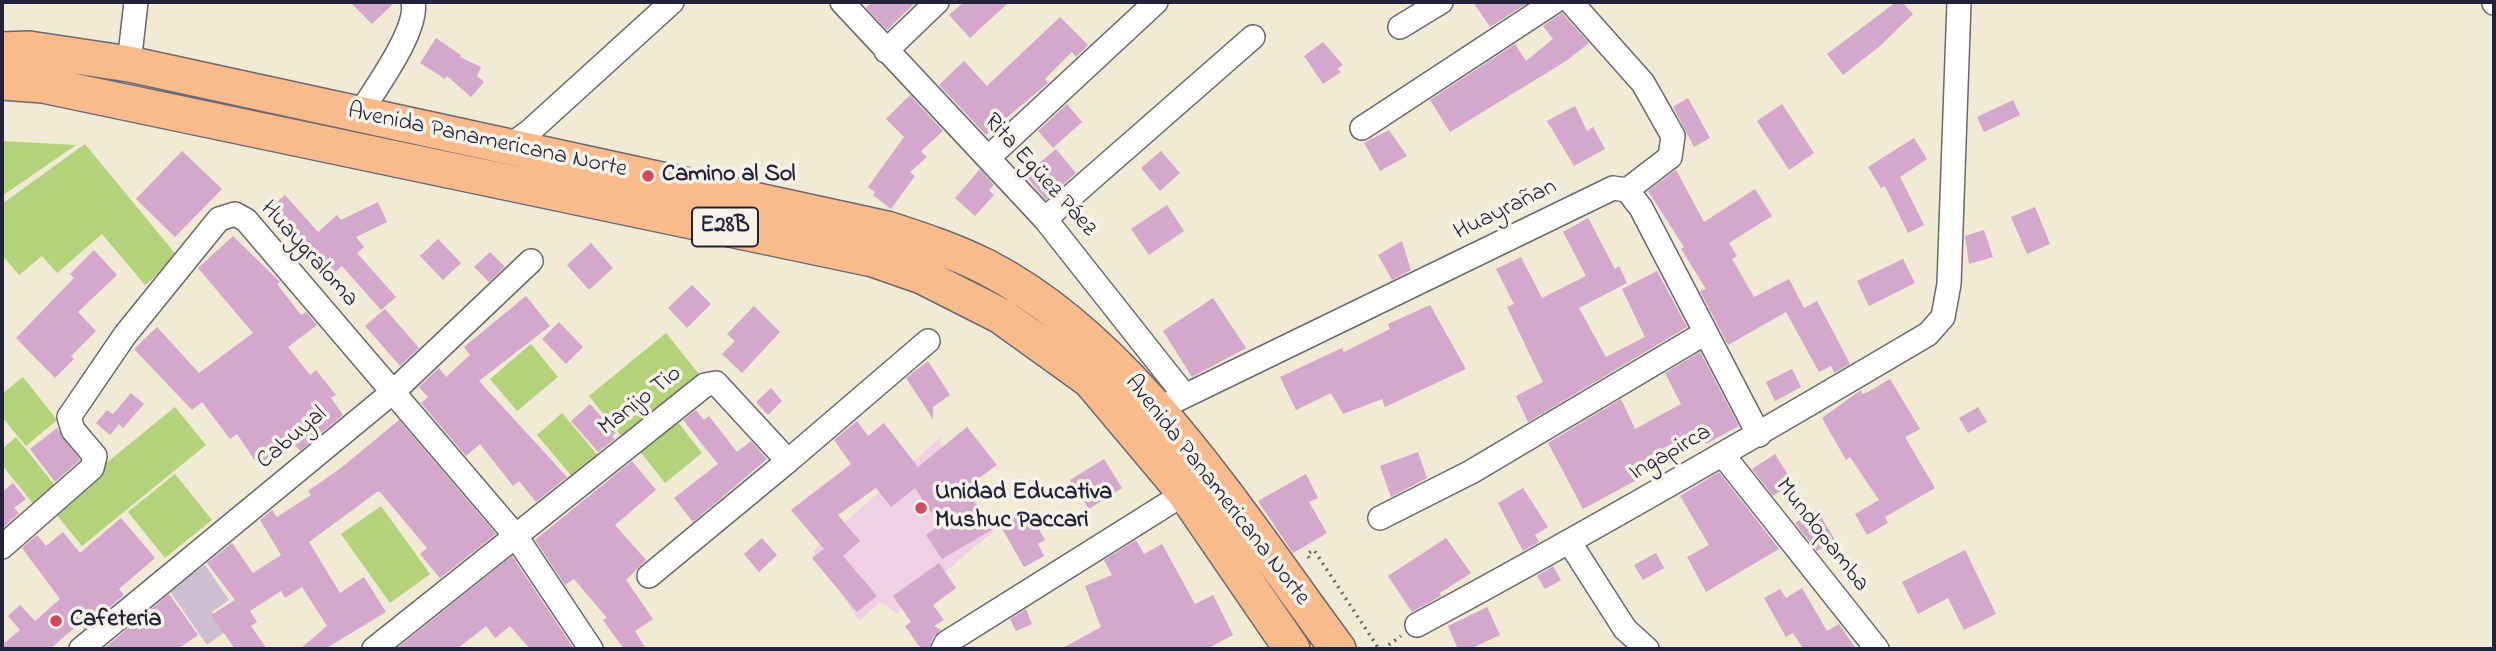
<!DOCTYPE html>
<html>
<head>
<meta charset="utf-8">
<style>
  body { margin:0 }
  #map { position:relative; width:2496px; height:651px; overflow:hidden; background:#f1ead4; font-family:"Indie Flower",sans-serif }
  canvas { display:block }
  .frame { position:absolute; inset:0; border:4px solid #22223b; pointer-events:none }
</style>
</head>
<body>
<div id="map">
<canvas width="2496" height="651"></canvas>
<div class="frame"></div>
</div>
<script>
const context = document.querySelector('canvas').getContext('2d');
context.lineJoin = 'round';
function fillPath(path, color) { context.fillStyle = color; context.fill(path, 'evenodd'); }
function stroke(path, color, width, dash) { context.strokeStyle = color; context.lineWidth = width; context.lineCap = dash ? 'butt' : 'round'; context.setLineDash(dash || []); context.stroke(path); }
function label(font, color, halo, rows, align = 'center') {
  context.font = font + ' "Indie Flower",sans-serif'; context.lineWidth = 7; context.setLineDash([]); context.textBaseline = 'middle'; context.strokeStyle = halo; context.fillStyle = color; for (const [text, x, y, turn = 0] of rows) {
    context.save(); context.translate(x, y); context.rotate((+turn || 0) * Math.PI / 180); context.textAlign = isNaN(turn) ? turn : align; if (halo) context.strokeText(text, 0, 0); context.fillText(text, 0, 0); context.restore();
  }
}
fillPath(new Path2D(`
  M942 436 940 445 994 531 896 613 881 602 859 621 813 551Z`), '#f0d0e4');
fillPath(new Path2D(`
  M205 565 229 600 212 612 225 632 207 645 169 590Z`), '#cebed1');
fillPath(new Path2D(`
  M2 141 76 145 2 196Z
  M85 144 178 257 145 285 102 234 57 273 42 256 19 275 2 255V204Z
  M666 333 699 374 622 437 589 396Z
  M531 344 558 377 517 411 490 379Z
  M23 377 57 420 26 446 2 417V394Z
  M175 407 206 445 82 546 51 508Z
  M562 413 600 458 575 480 537 435Z
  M677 421 702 453 665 483 639 450Z
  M16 437 57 488 35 506 2 465V449Z
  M175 474 212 520 165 558 128 512Z
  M381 506 430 574 390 603 341 534Z`), '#b3d279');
fillPath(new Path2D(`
  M350 2H395L372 24Z
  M872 2H916L887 30 866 8Z
  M964 2H1009L970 38 949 15Z
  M1473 2H1529L1490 27Z
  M1896 2H1902L1913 14 1880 46 1843 75 1827 54Z
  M1562 13 1589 43 1566 61 1450 132 1430 100 1515 44 1526 61 1553 39 1543 26Z
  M1060 17 1088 45 1076 57 1072 52 1045 79 1048 83 986 135 939 85 964 61 987 86Z
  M436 38 461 55 460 57 481 67 477 76 484 82 471 97 447 76 445 79 420 63Z
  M1323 42 1343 65 1337 69 1341 72 1323 84 1304 56Z
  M910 95 943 131 921 151 927 157 910 172 915 176 891 209 873 195 875 192 868 187 904 137 886 119Z
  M1688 98 1710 138 1694 147 1673 107Z
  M2013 100 2020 115 1984 132 1977 117Z
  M1067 104 1082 122 1053 148 1038 131Z
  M1782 104 1814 153 1789 170 1757 121Z
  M1575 106 1587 131 1593 127 1605 149 1574 166 1547 121Z
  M1389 130 1407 156 1380 171 1364 143Z
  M1914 138 1927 159 1900 177 1924 225 1908 233 1885 186 1881 188 1868 167Z
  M1056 149 1076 173 1046 200 1025 175Z
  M182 151 222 189 175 237 136 199Z
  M1161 151 1180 173 1160 191 1141 168Z
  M980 169 994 185 989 190 994 195 975 216 955 198Z
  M1676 170 1704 222 1755 189 1772 216 1729 243 1737 256 1732 259 1754 297 1789 279 1804 308 1817 301 1850 364 1834 373 1831 366 1819 372 1786 312 1728 345 1700 291 1706 289 1681 249 1684 247 1648 191Z
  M285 195 318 232 337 215 341 220 378 202 387 222 356 237 364 247 357 253 396 297 381 310 342 266 324 282 265 213Z
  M1167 205 1184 231 1149 255 1131 229Z
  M2035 207 2050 244 2027 254 2011 217Z
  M1588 218 1615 269 1619 266 1627 283 1579 308 1606 357 1645 337 1622 289 1657 271 1687 327 1528 422 1516 396 1543 382 1507 307 1514 304 1496 269 1521 257 1542 298 1586 276 1563 232Z
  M1984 230 1993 257 1969 264 1965 236Z
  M233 236 280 282 277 284 301 315 306 312 317 325 288 347 310 375 316 370 336 395 331 398 343 415 300 451 292 441 258 465 237 434 230 439 202 402 192 410 134 349 157 327 199 373 253 333 198 268Z
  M438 239 461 263 443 280 420 256Z
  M1402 241 1411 270 1392 280 1378 255Z
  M591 243 613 268 589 290 567 265Z
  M94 250 117 275 78 312 96 331 71 356 74 359 55 378 16 338 74 278 70 274Z
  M490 252 505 267 489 282 474 267Z
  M1903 259 1915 283 1869 306 1857 281Z
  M692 285 711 304 687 328 668 308Z
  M526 296 550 326 479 381 567 477 536 502 519 481 513 486 480 444 466 456 421 403 428 397 419 387 439 368 446 377 470 355 464 347Z
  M1213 298 1246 348 1192 377 1163 331Z
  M1430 305 1466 369 1385 407 1382 399 1343 414 1331 393 1296 410 1280 377 1342 348 1344 352 1390 329 1388 324Z
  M754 306 780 332 742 373 722 354 735 341 727 334Z
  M385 309 419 348 400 366 365 326Z
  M559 322 583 347 566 364 542 339Z
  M1700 352 1739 426 1706 444 1698 429 1648 457 1655 470 1583 509 1548 443 1621 399 1635 429 1681 404 1665 373Z
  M928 361 950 395 933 407V419L906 378Z
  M1792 369 1801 387 1775 401 1766 382Z
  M1890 379 1920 429 1905 437 1935 488 1885 517 1888 523 1867 535 1855 514 1879 500 1850 457 1846 460 1822 418 1861 390 1862 394 1868 392Z
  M771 388 782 401 768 415 756 402Z
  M131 393 144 404 123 428 119 424 110 435 96 423 107 410 113 414Z
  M590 404 616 433 612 436 615 439 598 452 571 421Z
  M1978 407 1987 422 1968 433 1959 418Z
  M696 410 704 420 709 416 737 452 751 441 767 459 693 522 674 498 718 464 683 420Z
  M399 420 496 534 440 578 420 554 427 548 380 492H377L309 542 340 593 364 577 386 612 325 649H300L327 626 302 587 285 598 281 591 250 611 257 622 251 626 267 649H235L211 615 235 600 207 563 232 543 253 573 281 555 260 520 272 510 277 517 311 495 308 491 341 468Z
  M857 421 868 436 884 423 918 467 967 427 997 465 965 488 993 529 942 559 926 535 940 525 915 488 891 507 876 488 838 515 860 541 843 556 877 596 857 612 812 558 824 549 791 510 851 464 834 440Z
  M57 428 80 460 55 482 30 449Z
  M1418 452 1427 478 1391 497 1380 466Z
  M1775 454 1793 483 1773 496 1752 469Z
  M1104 459 1122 488 1089 509 1070 480Z
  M632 461 656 490 615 525 646 560 626 580 653 619 635 631 646 649H624L603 620 607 618 574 579 565 585 535 540Z
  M1719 472 1779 549 1706 592 1687 557 1709 545 1680 496Z
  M1306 474 1318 498 1309 502 1327 533 1293 553 1258 501Z
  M13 483 26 499 14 508 19 513 4 527 2 492Z
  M1523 488 1548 527 1535 535 1539 542 1523 551 1498 503Z
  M1028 509 1045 540 1038 544 1044 556 1024 567 1000 525Z
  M1817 510 1835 540 1817 551 1795 523Z
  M121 518 155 558 119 589 124 595 84 629 79 624 50 649H2V645L20 630 8 616 20 605 35 621 60 599 22 548 37 535 46 546 63 532 80 553Z
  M762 538 777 555 759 572 744 554Z
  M1446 538 1471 573 1440 593 1441 596 1412 612 1388 576Z
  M1136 540 1144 554 1162 544 1195 604 1213 595 1233 635 1207 649H1061L1101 627 1085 586 1112 575 1104 560Z
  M1965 550 1996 614 1964 630 1948 598 1918 614 1902 582Z
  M1656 553 1664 568 1643 580 1634 565Z
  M512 556 574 649H530L510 626 495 638 486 626 457 649H396Z
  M939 563 956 588 933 605 944 620 934 626 941 630 933 637 929 649H921L905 626 911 622 893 596Z
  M1553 566 1561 580 1545 589 1537 576Z
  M1802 588 1827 631 1839 624 1856 649H1798L1802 647 1793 633 1786 637 1764 598 1780 589 1786 598Z
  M169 594 198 635 178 649H103Z
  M1487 607 1500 635 1470 649H1458L1448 626Z
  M1026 609 1032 624 1016 631 1010 619Z`), '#d4a7cd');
const minor = new Path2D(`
  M842 2 1045 219 1185 396
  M1571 2 1643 83 1673 136 1670 157 1627 190
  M2494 2V3
  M1400 27 1441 2
  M886 51 937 2
  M129 64 136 2
  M359 115C374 90 419 30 413 2
  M1362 128 1554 2
  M507 148 530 131 672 2
  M988 158 1156 2
  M1045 219 1253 37
  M1158 409 1613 188 1627 190 1641 208 1759 435
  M1723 455 1877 649
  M1380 518 1471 472 1705 333
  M1570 543 1625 629 1647 649
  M2 547 92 468 95 456 73 430 69 417 125 335 219 219 235 214 246 220 515 535 591 649
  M649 576 788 461
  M1417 625C1590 532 1759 434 1928 334L1943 317 1949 284 1959 2
  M81 649 394 391 531 261
  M374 649 705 385 716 383 788 461 928 341
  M943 649 946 643 1185 493`);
const highway = new Path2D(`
  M2 50 29 49 129 64 887 229C921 240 954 251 986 267 1133 342 1241 519 1338 649
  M2 82 43 85 873 259 922 276 1001 316 1090 380 1185 493 1292 649`);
stroke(minor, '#6a6871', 26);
stroke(highway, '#6a6871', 38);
stroke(new Path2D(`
  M1309 558 1307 554 1314 550 1379 649
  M1383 649 1401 636`), '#6a6871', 3.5, [2, 5]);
stroke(minor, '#fff', 23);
stroke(highway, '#fabb8c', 35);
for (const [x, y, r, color] of [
  [648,176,7,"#d1495b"],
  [921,508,7,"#d1495b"],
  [56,621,7,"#d1495b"]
]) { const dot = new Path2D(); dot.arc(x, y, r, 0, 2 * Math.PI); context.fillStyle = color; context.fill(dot); stroke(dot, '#f7f3e8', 2.5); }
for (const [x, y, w] of [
  [725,227,66]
]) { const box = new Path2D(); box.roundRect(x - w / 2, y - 19.5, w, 39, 5); context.fillStyle = '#f7f3e8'; context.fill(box); stroke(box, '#22223b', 2); }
label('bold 23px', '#22223b', null, [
  ["E28B",725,227]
]);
label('24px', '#22223b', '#f7f3e8', [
  ["Avenida Panamericana Norte",487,142,12],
  ["Rita Egüez Páez",1039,176,48],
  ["Huayrañan",1506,211,-26],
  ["Huaygraloma",308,255,48],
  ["Manijo Tio",641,402,-38],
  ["Cabuyal",293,439,-40],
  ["Ingapirca",1671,454,-30],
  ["Avenida Panamericana Norte",1216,491,52],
  ["Mundopamba",1821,536,52]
]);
label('bold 24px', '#22223b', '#f7f3e8', [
  ["Camino al Sol",662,176],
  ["Unidad Educativa",935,494],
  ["Mushuc Paccari",935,522],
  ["Cafeteria",70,621]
], 'left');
</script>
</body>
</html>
